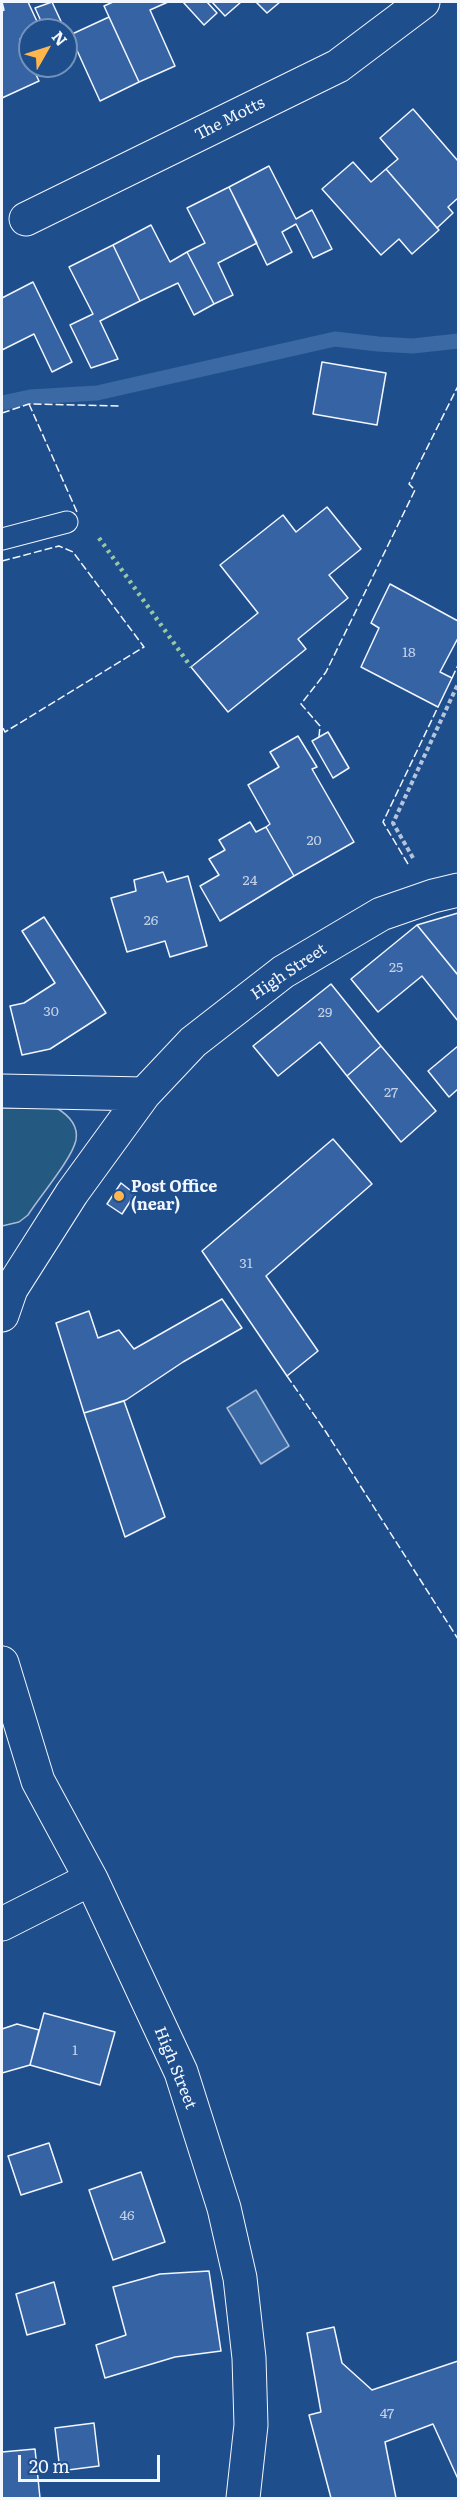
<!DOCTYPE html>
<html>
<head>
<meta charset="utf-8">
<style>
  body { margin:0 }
  #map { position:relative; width:460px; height:2500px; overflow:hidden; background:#1f4e8c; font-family:Literata,serif }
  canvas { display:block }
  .frame { position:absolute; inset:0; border:3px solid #f2f6ff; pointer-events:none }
  .north { position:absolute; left:18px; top:18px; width:60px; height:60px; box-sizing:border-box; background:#1f4e8c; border:2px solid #7391ba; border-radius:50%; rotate:51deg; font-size:16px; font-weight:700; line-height:24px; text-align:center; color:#f2f6ff }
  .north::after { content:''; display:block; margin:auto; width:21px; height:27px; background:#ffb74d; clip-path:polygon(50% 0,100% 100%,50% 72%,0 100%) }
  .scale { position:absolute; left:18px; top:2455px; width:142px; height:27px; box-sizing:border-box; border:3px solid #f2f6ff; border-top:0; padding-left:8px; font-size:18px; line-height:21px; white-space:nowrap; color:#f2f6ff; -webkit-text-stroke:4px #1f4e8c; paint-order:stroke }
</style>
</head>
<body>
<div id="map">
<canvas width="460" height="2500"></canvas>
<div class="frame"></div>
<div class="north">N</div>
<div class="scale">20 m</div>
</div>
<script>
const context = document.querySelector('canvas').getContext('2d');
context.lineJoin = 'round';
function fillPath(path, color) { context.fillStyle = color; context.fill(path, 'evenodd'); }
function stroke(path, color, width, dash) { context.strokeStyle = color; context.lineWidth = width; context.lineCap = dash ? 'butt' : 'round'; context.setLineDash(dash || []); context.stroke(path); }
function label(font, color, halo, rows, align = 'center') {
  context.font = font + ' Literata,serif'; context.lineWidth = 4.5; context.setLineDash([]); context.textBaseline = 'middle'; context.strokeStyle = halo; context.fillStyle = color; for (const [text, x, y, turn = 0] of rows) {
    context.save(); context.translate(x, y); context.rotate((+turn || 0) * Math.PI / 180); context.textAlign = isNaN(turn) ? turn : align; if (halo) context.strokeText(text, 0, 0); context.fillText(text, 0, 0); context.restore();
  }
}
const green = new Path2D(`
  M55 1107C67 1114 79 1124 76 1140 72 1159 40 1196 28 1215L19 1222 2 1226V1108Z`);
fillPath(green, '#245a82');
stroke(green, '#a8bbd7', 1.5);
const water = new Path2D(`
  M256 1390 289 1446 261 1464 227 1408Z`);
fillPath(water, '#3b69a3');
stroke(water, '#a8bbd7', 1.5);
stroke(new Path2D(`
  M2 403 30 397 97 393 335 339 378 344 413 346 458 341`), '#3b69a3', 15);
const building = new Path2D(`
  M2 2H28L41 30H30V35L20 39 30 66H32L39 81 2 98V11L4 10Z
  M52 2 65 30H45L35 8Z
  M113 2H168L150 10 175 66 139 82 104 6Z
  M183 2H207L217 13 204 25Z
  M212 2H241L225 16Z
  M256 2H280L267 13Z
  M109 17 139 82 100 101 70 35Z
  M413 109 458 161V198L448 207 453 213 437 228 386 169 398 159 380 138Z
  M353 162 371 182 386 169 439 230 412 254 399 239 381 255 322 189Z
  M269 166 296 219 312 210 332 249 313 258 296 224 282 232 292 252 267 265 229 187Z
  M229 187 257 243 218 263 233 295 214 304 187 252 205 243 187 208Z
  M151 225 170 262 187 252 214 304 194 315 178 283 140 301 113 245Z
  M113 245 140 301 100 321 118 359 91 368 70 325 93 314 69 267Z
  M33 282 72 362 52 372 34 334 2 350V298Z
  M322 362 386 373 377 425 313 414Z
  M327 507 361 549 329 575 348 598 298 639 306 649 228 712 191 667 258 613 220 565 283 515 296 532Z
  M390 584 458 621V638L440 672 452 678 438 707 361 667 379 628 371 623Z
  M328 732 349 768 333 778 312 741Z
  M298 736 317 767 312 769 354 842 294 876 266 827 270 824 248 785 279 767 270 752Z
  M250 822 256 832 266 827 294 876 220 921 200 886 219 875 209 859 225 850 219 840Z
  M163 872 167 882 188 876 207 946 170 957 165 941 127 952 111 898 136 891 134 880Z
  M458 913V974H457L417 925Z
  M44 917 106 1013 50 1049 22 1055 10 1006 24 1003 55 983 22 931Z
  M417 925 458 975V1021L422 976 378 1012 351 979Z
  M331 984 381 1046 347 1076 320 1042 278 1076 253 1046Z
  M381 1046 436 1111 401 1142 347 1076Z
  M458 1046V1089L449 1097 428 1071Z
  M333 1139 372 1184 266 1276 318 1351 287 1376 202 1251Z
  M121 1183 135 1194 122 1214 107 1204Z
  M222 1299 242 1328 183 1362 126 1400 84 1413 56 1323 89 1311 98 1338 119 1330 134 1349Z
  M124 1401 165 1517 125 1537 84 1413Z
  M44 2013 115 2032 100 2085 30 2065Z
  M17 2024 39 2030 30 2065 2 2073V2029Z
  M49 2143 62 2182 21 2195 8 2156Z
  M141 2172 165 2242 113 2260 89 2190Z
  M209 2271 221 2351 175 2357 105 2378 96 2345 126 2335 113 2287 160 2274Z
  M54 2282 65 2324 27 2335 16 2294Z
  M334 2327 342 2363 372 2390 458 2361V2479L433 2424 385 2442 396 2498H331L309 2415 321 2412 307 2333Z
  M94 2423 99 2466 60 2471 55 2428Z
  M35 2449 40 2498H2V2452Z`);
fillPath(building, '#3563a3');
stroke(building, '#f2f6ff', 1.5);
const service = new Path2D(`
  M2 539 67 522`);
const minor = new Path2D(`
  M26 219 338 66 423 2
  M2 1091 144 1094
  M2 1315 11 1289 72 1193 144 1094 193 1042 283 972 381 914 433 896 458 890
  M2 1663 38 1781 91 1879 181 2072 224 2208 240 2278 249 2358 251 2425 243 2498
  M2 1924 91 1879`);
stroke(service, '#f2f6ff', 23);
stroke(minor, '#f2f6ff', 35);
stroke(new Path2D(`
  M413 858 393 823 458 684`), '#b3c4dc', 4, [4.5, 3]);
stroke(service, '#1f4e8c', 21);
stroke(minor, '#1f4e8c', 33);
stroke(new Path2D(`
  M99 538 191 667`), '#97c8a6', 4.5, [3, 4.5]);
stroke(new Path2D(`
  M29 404 77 512
  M2 413 29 404 121 406
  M2 561 59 546 73 552 144 647 5 732 2 726
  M452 678 458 665
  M319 737 320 726 301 704 326 672 415 490 409 484 458 386
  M408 864 383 822 438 707
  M287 1376 326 1432 458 1639`), '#f2f6ff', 1.5, [8, 3]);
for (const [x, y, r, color] of [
  [119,1196,6,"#ffb74d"]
]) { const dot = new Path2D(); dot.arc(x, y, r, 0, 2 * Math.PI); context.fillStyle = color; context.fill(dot); stroke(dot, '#1f4e8c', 2); }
label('14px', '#c3d1e8', null, [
  ["18",409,653],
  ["20",314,841],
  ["24",250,881],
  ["26",151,921],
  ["25",396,968],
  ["30",51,1012],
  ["29",325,1013],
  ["27",391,1093],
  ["31",246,1264],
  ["1",75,2051],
  ["46",127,2216],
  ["47",387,2414]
]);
label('16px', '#f2f6ff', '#1f4e8c', [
  ["The Motts",230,119,-27],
  ["High Street",289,972,-34],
  ["High Street",175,2068,68]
]);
label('bold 16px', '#f2f6ff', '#1f4e8c', [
  ["Post Office",131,1187],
  ["(near)",131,1205]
], 'left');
</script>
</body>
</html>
